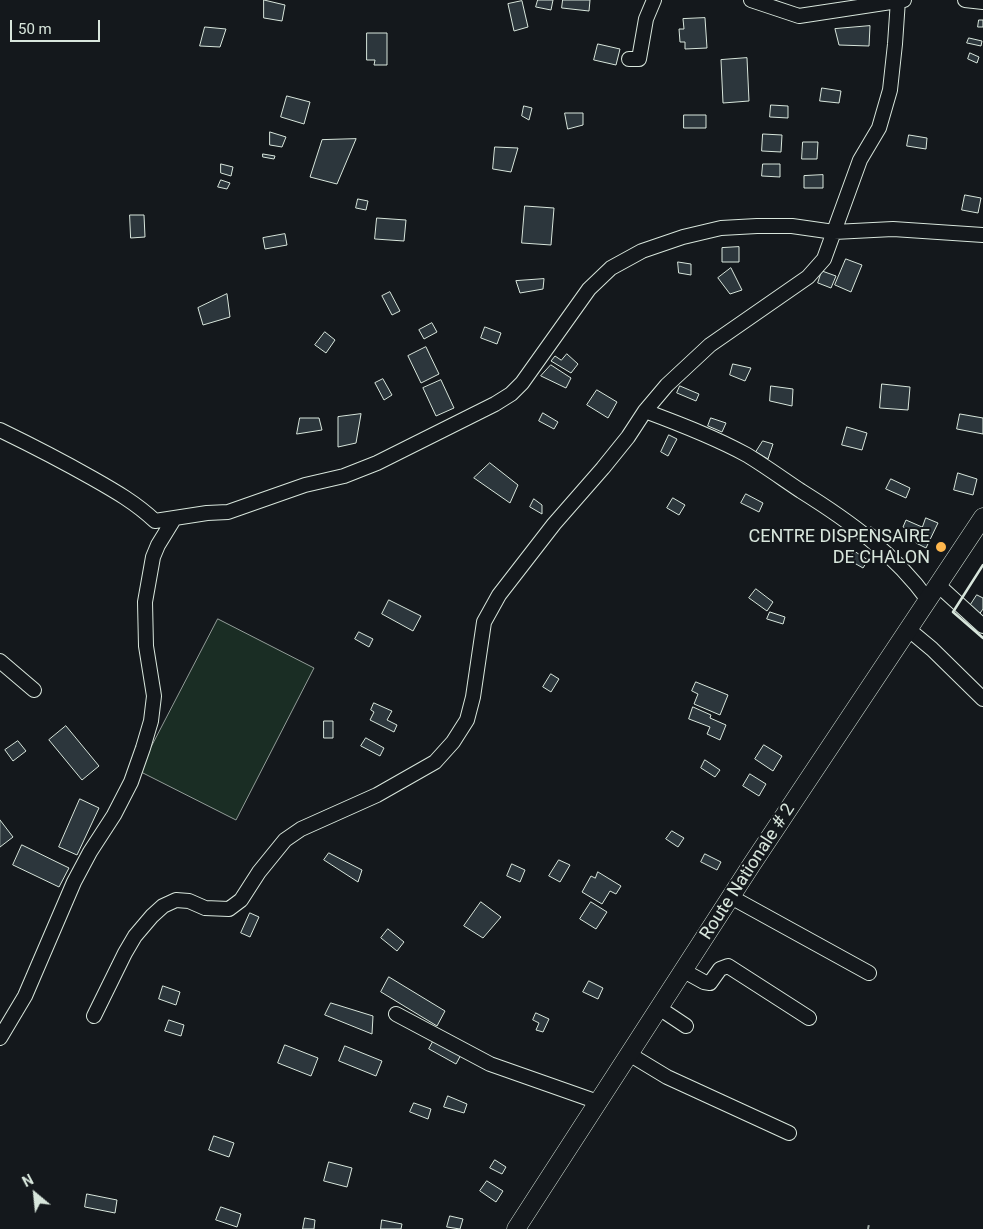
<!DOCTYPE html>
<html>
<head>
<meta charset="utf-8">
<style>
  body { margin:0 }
  #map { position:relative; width:983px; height:1229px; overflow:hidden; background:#14181c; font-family:Roboto,sans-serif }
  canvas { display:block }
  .north { position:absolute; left:10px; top:1169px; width:50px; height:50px; -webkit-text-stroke:4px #14181c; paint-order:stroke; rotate:332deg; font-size:14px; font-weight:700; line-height:20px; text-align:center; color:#d8e6dc }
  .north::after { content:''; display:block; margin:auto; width:18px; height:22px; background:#d8e6dc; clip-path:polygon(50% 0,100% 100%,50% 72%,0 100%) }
  .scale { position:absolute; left:10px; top:20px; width:90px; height:22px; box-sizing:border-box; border:2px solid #d8e6dc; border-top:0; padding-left:6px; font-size:15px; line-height:18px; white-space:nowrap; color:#d8e6dc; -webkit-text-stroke:4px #14181c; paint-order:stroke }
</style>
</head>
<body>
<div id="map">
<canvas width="983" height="1229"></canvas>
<div class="north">N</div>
<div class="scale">50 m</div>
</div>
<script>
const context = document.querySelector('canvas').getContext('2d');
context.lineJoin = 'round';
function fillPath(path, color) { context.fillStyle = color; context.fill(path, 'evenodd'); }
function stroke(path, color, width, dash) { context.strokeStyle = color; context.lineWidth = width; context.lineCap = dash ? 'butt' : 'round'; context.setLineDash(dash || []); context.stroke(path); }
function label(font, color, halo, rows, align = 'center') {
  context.font = font + ' Roboto,sans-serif'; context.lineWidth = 4; context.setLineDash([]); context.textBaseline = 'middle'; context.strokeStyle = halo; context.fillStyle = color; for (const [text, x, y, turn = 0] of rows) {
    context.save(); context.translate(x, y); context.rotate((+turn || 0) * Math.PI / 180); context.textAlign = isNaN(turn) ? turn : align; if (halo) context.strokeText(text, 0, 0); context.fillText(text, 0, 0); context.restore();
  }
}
const green = new Path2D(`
  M218 619 314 668 236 820 139 771Z`);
fillPath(green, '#1a2d24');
stroke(green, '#939e99', 1);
const building = new Path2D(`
  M264 0 285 5 282 21 264 18Z
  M538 0H553L551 10 536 7Z
  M563 0H590L589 11 562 8Z
  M522 1 528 27 514 31 508 4Z
  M705 18 707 48 685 49V42H680L679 29H684L683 19Z
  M979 20H983V27H978Z
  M870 26 869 46 839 45 835 29Z
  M205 27 226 29 220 47 200 46Z
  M367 33H387V65H374L375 60H367Z
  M969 38 982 41 981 46 967 43Z
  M598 44 620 49 616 65 594 60Z
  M970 53 979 57 977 63 968 59Z
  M747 58 749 101 723 103 721 60Z
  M822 88 841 91 839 103 820 101Z
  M287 96 310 102 304 124 281 117Z
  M771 105 788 106V118L770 117Z
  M524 106 532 108 529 120 522 116Z
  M565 113H583V125L568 129Z
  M684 115H706V128H684Z
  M270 132 286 137 282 147 270 145Z
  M763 134 782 135 781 152 762 151Z
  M909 135 927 138 926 149 907 146Z
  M356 139 337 184 310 177 322 140Z
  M803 142H818L817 159H802Z
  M495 147 518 148 511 172 493 169Z
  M263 154 275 156 274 159 263 157Z
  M221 164 233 167 231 176 221 173Z
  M763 164H780V177L762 176Z
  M823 175V188H804V176Z
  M221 180 230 183 227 189 218 187Z
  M965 195 981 198 978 213 962 210Z
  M358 199 368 201 366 210 356 208Z
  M525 206 554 208 551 245 522 243Z
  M130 215H144L145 237 131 238Z
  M377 218 406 220 404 241 375 239Z
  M285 234 287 245 265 249 263 238Z
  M739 247V262H722V248Z
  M846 259 862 265 851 292 835 285Z
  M678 262 691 264V275L679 273Z
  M731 268 742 290 730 294 718 278Z
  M822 271 836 276 831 288 818 283Z
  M544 279 543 289 520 293 516 281Z
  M390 292 400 311 392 315 382 296Z
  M227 294 230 317 203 325 198 308Z
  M432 323 437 332 424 339 419 330Z
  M485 327 501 333 497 344 481 338Z
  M325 332 335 340 326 353 315 345Z
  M426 347 439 374 421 383 408 356Z
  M567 354 578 364 571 373 551 361 555 356 561 360Z
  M733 364 751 368 745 381 730 375Z
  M551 365 571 378 566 388 541 376Z
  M383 379 392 395 384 400 375 383Z
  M441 380 454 408 436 416 423 388Z
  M882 384 910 387 908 410 880 408Z
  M680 386 699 394 696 401 677 393Z
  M771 386 793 389 792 406 770 401Z
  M597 390 617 402 608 418 587 405Z
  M543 413 558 422 554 429 539 421Z
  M361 414 356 443 338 447V417Z
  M960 414 983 418V434L957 429Z
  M300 418H319L322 430 297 434Z
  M711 418 726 423 722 432 708 426Z
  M847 427 867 433 862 450 842 445Z
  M669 435 677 439 668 456 661 452Z
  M763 441 773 444 768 459 756 452Z
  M490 463 518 485 510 503 474 478Z
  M958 473 977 479 973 495 954 490Z
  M891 479 910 488 906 498 886 489Z
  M746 494 763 503 759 512 741 503Z
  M673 498 685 505 679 515 667 508Z
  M534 499 542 505V514L530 507Z
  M926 518 938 523 926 548 916 543 920 535 903 527 906 520 922 527Z
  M871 527 881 534 877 540 867 533Z
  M854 551 868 560 863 568 849 560Z
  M756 589 773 602 767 611 749 598Z
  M977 595 983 598V609L978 616 968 609Z
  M389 600 421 616 413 631 382 614Z
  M770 612 785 617 783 624 767 619Z
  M359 632 373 639 369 647 355 639Z
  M551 674 559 679 551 692 543 687Z
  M696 682 728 695 720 715 694 704 698 694 692 691Z
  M374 703 392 711 387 720 397 725 394 732 370 720 374 712 371 710Z
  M693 707 711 715 710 718 726 725 720 740 707 734 710 727 689 719Z
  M324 721H333V738H324Z
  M66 726 99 766 82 780 49 740Z
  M366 738 384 748 380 756 361 746Z
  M18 741 26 751 13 761 5 750Z
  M764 745 782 756 773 771 755 759Z
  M705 760 720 770 715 777 701 768Z
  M750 774 766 784 759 796 743 786Z
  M80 799 99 808 77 855 59 847Z
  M0 820 13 837 0 847Z
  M672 831 684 838 678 847 666 839Z
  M22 845 69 868 59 887 13 865Z
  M329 853 362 870 358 882 324 860Z
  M705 854 721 862 717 870 701 862Z
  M559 860 570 865 560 882 549 876Z
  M512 864 525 870 520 882 507 876Z
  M598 872 621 886 616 894 610 891 602 904 582 892 591 876 595 878Z
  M481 902 501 917 483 938 464 926Z
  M591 902 607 912 596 929 580 919Z
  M250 913 259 917 250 937 241 933Z
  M388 929 404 942 397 951 381 938Z
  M389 977 445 1011 437 1026 381 992Z
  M589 981 603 988 598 999 583 992Z
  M163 986 180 992 176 1005 159 999Z
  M331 1003 373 1016 372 1034 325 1015Z
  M536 1013 549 1019 543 1032 536 1030 539 1023 533 1020Z
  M169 1020 184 1025 181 1036 165 1031Z
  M435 1038 462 1053 456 1064 429 1049Z
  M285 1045 318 1058 311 1076 278 1063Z
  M345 1046 382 1061 376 1076 339 1061Z
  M448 1096 467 1104 464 1113 444 1107Z
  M414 1103 431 1109 428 1119 410 1112Z
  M214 1136 234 1143 229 1157 209 1150Z
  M495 1160 506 1167 502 1174 490 1168Z
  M329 1162 352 1168 347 1187 324 1181Z
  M487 1181 503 1191 496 1202 480 1191Z
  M87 1194 117 1200 115 1213 85 1207Z
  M221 1207 241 1214 237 1227 216 1220Z
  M450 1216 463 1219 460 1229 447 1227Z
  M305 1218 315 1220 314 1229H303Z
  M382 1220 402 1224 401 1229H381Z`);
fillPath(building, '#2c363c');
stroke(building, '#d8e6dc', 1);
const minor = new Path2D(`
  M751 0 799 16 904 0
  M965 0 983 2
  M629 59H639L646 19 654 0
  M645 411C680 424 714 437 747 455 765 466 783 479 801 491 849 521 895 554 928 600
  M0 430C31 445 62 461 92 478 115 491 136 503 155 521L207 513 228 512 305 485 344 476 377 463 495 404 511 394 522 383 589 289 611 268 642 251 683 237 721 228 757 226H792L834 232 893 229 983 235
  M938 585 983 626
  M908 629 932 649 983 699
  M0 661 34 690
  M731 897 869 973
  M684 971 704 982 710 983 720 969 728 966 809 1018
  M659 1008 686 1026
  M396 1014 490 1064 598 1102
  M94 1016 125 953 135 936 152 916 163 906 176 900 189 901 205 908 229 909 241 900 259 872 285 840 301 829 377 795 435 762 453 742 467 720 473 697 484 622 499 595 554 524 603 468 628 437 645 411 667 385 710 345 808 277 824 259 860 160 879 128 890 90 895 44 898 0
  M0 1038 25 996 74 882 90 852 114 815 131 782 143 748 151 721 154 696 146 646 145 602 153 557 158 545 174 519
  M629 1054 667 1077 789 1133`);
const major = new Path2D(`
  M516 1229 752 864 983 517`);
stroke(minor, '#d8e6dc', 16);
stroke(major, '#d8e6dc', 19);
stroke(new Path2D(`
  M868 1229 869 1224`), '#9da8a2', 2, [4, 2.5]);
stroke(minor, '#14181c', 14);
stroke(major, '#14181c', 18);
stroke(new Path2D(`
  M983 565 953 612 983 638`), '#d8e6dc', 2.5);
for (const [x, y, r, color] of [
  [941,547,6,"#ffb74d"]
]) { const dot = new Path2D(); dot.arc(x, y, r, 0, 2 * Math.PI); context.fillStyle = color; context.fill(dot); stroke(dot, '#14181c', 2); }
label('18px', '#d8e6dc', '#14181c', [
  ["CENTRE DISPENSAIRE",930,537],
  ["DE CHALON",930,558]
], 'right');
label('18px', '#d8e6dc', '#14181c', [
  ["Route Nationale # 2",748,872,-57]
]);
</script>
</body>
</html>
